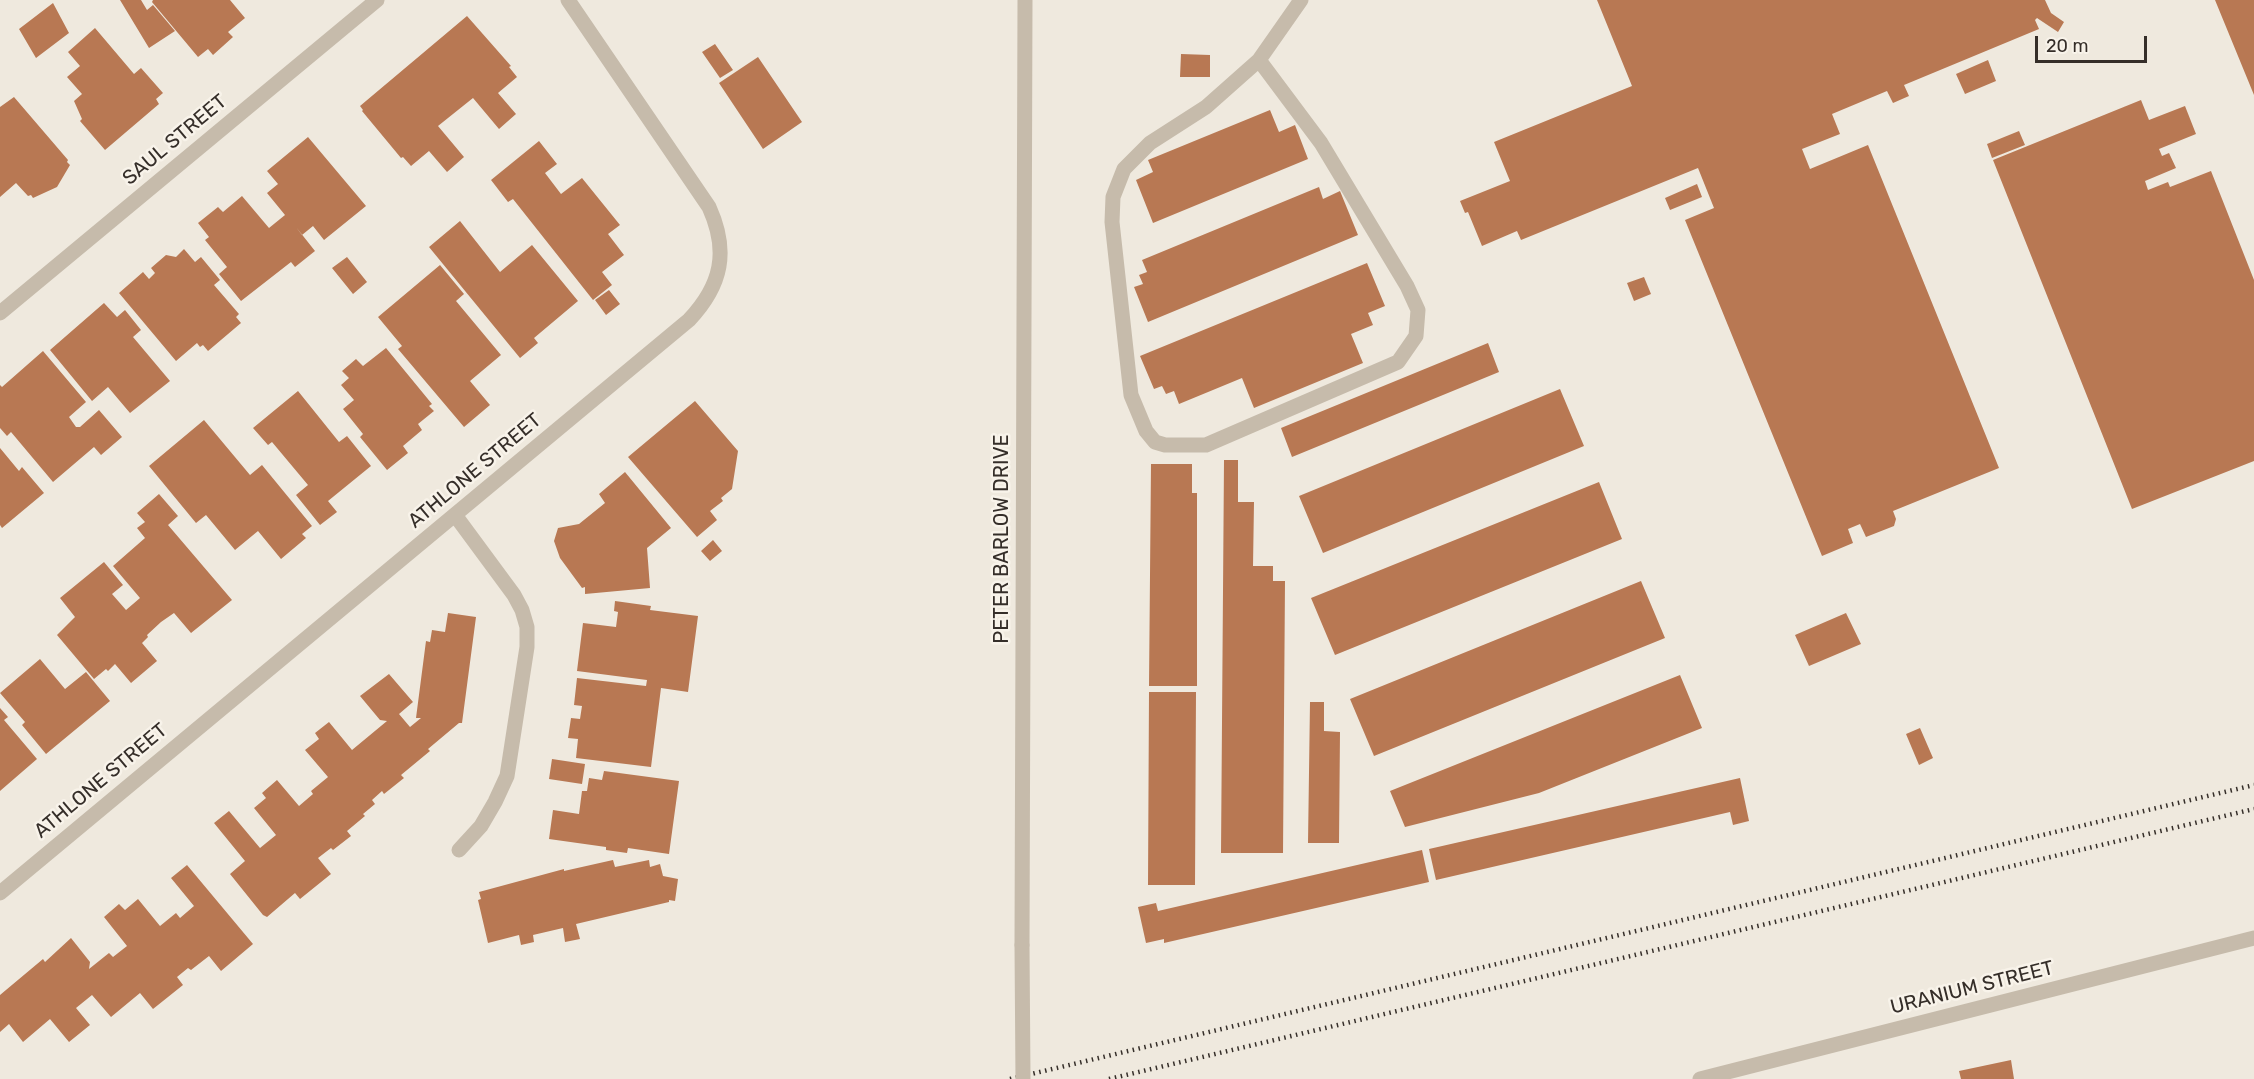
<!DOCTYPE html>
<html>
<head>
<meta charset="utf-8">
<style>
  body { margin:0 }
  #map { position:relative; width:2254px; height:1079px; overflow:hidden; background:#efe9de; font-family:Rubik,sans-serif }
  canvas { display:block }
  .scale { position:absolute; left:2035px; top:36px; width:112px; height:27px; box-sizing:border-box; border:3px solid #352e29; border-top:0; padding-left:8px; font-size:18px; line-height:21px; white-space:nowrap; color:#352e29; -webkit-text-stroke:4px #f8f3ea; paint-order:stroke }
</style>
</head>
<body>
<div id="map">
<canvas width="2254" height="1079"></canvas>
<div class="scale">20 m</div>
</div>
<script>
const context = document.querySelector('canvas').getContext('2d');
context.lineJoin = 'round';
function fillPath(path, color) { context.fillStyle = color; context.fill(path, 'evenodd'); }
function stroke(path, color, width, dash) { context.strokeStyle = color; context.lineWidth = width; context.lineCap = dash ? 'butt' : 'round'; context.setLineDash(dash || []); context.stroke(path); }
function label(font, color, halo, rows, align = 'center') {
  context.font = font + ' Rubik,sans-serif'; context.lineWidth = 5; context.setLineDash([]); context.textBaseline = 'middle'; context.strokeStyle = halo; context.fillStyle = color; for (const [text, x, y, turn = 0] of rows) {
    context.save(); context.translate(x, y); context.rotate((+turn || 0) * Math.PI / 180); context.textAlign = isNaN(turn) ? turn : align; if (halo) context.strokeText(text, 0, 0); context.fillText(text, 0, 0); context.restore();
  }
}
fillPath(new Path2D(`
  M120 0H141L147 10 153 5 175 31 149 48Z
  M153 0H230L245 18 228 32 233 37 213 55 208 49 198 57 152 2Z
  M1597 0H2045L2051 13 2064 22 2058 32 2037 18 2035 20 2039 29 1904 85 1909 96 1893 103 1887 91 1832 114 1840 134 1802 149 1810 169 1868 145 1999 468 1893 511 1896 519 1894 526 1866 537 1860 524 1848 529 1853 543 1822 556 1685 220 1714 208 1698 168 1521 240 1517 231 1482 246 1468 212 1465 213 1460 201 1510 181 1494 142 1632 86Z
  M2215 0H2254V95Z
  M53 3 69 33 36 58 19 29Z
  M467 16 511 66 509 67 517 77 498 93 516 114 499 129 473 98 438 126 464 157 447 172 429 151 411 166 403 157 401 158 362 111 363 110 360 106Z
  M95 28 134 74 141 68 163 93 156 99 159 104 105 150 80 121 82 119 74 101 82 94 67 77 80 66 68 52Z
  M715 44 733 70 720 78 702 52Z
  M1181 54 1210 55V77H1180Z
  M758 57 802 122 763 149 719 83Z
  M1988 60 1996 81 1965 94 1956 74Z
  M14 97 68 160 67 162 70 165 57 187 33 198 31 195 28 196 16 183 0 197V107Z
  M2141 100 2149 120 2185 106 2196 134 2159 149 2162 156 2169 153 2176 168 2145 181 2148 190 2168 182 2170 187 2211 171 2254 280V461L2132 509 1993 160Z
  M1270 110 1279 132 1295 125 1308 159 1153 223 1136 180 1153 172 1148 160Z
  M2019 131 2025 145 1992 158 1987 144Z
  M308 137 366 206 324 240 313 226 302 235 296 227 315 251 295 267 291 262 241 301 219 274 227 267 205 240 209 237 198 223 218 207 223 212 242 196 269 228 285 215 267 193 278 184 267 171Z
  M539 141 557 164 545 173 561 194 582 178 620 225 608 234 624 255 602 272 612 285 593 300 513 199 508 202 491 180Z
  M1697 184 1702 197 1670 210 1665 198Z
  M1319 187 1323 199 1340 191 1358 235 1148 322 1134 287 1143 284 1139 275 1147 272 1142 260Z
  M460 221 500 272 532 245 578 301 534 338 538 343 520 358 429 247Z
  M184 249 195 262 201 257 220 280 214 285 239 314 236 317 241 323 208 351 203 345 200 347 197 343 176 361 119 293 143 272 149 279 155 273 151 268 166 255 176 257Z
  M347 257 367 282 353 294 332 268Z
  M1367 263 1385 306 1368 313 1373 325 1351 334 1363 363 1254 408 1242 378 1179 404 1174 391 1166 394 1162 386 1154 389 1140 356Z
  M440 265 464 294 456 301 501 355 470 381 490 405 464 427 398 349 402 346 378 317Z
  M1644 277 1651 294 1634 301 1627 283Z
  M609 290 620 304 606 315 595 300Z
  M104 303 117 317 125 310 141 330 133 337 170 381 130 413 108 387 92 401 50 350Z
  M1488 343 1499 372 1292 457 1281 428Z
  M386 348 432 404 429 406 434 411 418 424 422 430 403 446 408 453 387 470 360 437 363 434 343 409 354 400 341 385 349 378 342 371 356 359 363 366Z
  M43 351 86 402 69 417 76 427H80L99 410 122 437 101 455 94 447 53 482 11 432 7 436 0 428V385L2 387Z
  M1560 389 1584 446 1323 553 1299 496Z
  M298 391 339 442 347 436 371 466 328 501 337 512 320 525 296 495 308 485 272 442 268 445 253 428Z
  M695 401 738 451 732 489 721 498 723 501 710 511 717 520 697 537 628 457Z
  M204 420 250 475 262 465 312 526 302 534 306 538 281 559 258 531 235 550 206 515 196 523 149 466Z
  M0 448 19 471 22 467 44 493 2 528 0 525Z
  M1224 460H1238V502H1254L1253 566H1273V581H1285L1283 853H1221Z
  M1151 464H1192V493H1197V686H1149Z
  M625 472 671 528 647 548 650 588 585 594V587L582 588 560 558 554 541 558 528 579 524 605 503 599 494Z
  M1599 482 1622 539 1335 655 1311 598Z
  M159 494 178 516 168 525 232 600 191 633 174 613 161 622 147 635 148 637 142 643 157 661 131 683 115 664 108 671 106 669 94 679 57 635 75 617 60 598 104 562 123 585 112 594 126 610 140 598 113 566 145 538 137 528 145 522 137 513Z
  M713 540 722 551 710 561 701 551Z
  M1641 581 1665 638 1374 756 1350 699Z
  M615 601 651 606 650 610 698 616 688 692 661 688 651 767 576 758 578 739 568 738 571 718 580 719 582 706 574 705 577 678 646 686 647 680 577 671 583 623 616 627 618 612 614 611Z
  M448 613 476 617 462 723H459L428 749 430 751 401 775 404 778 384 794 382 791 372 800 375 804 363 814 365 816 347 831 351 836 333 850 331 848 318 858 331 874 300 899 295 893 267 917 263 915 230 874 245 861 214 823 229 811 260 848 276 835 254 808 266 798 262 793 277 780 299 806 313 794 311 791 328 777 305 750 319 739 315 733 329 722 352 750 387 721 380 720 360 696 389 674 413 702 399 714 410 727 421 718H416L426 641 430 642 432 630 445 632Z
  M1846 613 1861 644 1809 666 1795 635Z
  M40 659 65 689 86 672 110 701 46 754 22 725 25 722 0 693Z
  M1680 675 1702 728 1539 793 1405 827 1390 791Z
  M1149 692H1196L1195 885H1148Z
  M1310 702H1324V731L1340 732 1339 843H1308Z
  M0 708 8 717 4 720 37 759 0 791Z
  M1920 728 1933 758 1919 765 1906 734Z
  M552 759 585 764 582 784 549 779Z
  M604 771 679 781 669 854 628 848 627 853 606 850V847L549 839 553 810 579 814 582 791H587L589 778 602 780Z
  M1740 778 1749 821 1733 825 1730 812 1436 880 1429 849Z
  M1422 850 1429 882 1164 943V939L1146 943 1138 907 1156 903 1158 911Z
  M613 860 615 867 649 860 650 867 660 864 663 876 678 879 675 901 669 900V902L576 924 580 939 565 942 563 928 533 935 534 942 521 945 519 935 488 943 478 900 481 899 479 892 564 869V871Z
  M187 865 253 944 221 971 209 956 191 970 188 968 177 977 183 985 153 1009 140 993 111 1017 92 995 76 1008 90 1025 69 1042 50 1019 23 1042 9 1024 0 1032V995L43 959 45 962 71 938 90 962 89 969 109 953 113 957 127 946 104 917 119 904 125 910 138 899 160 926 176 913 180 918 194 906 171 878Z
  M2011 1060 2014 1079H1961L1959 1071Z`), '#b87853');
stroke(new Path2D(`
  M1259 60 1321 143 1407 286 1418 310 1416 336 1398 362 1206 445H1165L1155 442 1146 431 1131 395 1112 222 1113 197 1124 169 1150 143 1206 107 1259 60 1301 0`), '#c6bbab', 15);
stroke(new Path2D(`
  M0 313 377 0
  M455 515 514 595 522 610 527 627V647L507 776 495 802 481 826 459 850
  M0 893 689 320C722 285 729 251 709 207L568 0
  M1700 1079 2254 938`), '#c6bbab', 15);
stroke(new Path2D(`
  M1022 945 1025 0`), '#c6bbab', 15);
stroke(new Path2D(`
  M1010 1079 2254 785
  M1109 1079 2254 809`), '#352e29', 4.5, [1.5, 4.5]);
stroke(new Path2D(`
  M1022 945 1023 1079`), '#c6bbab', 15);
label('20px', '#352e29', '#f8f3ea', [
  ["SAUL STREET",175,140,-40],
  ["ATHLONE STREET",475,471,-40],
  ["PETER BARLOW DRIVE",1002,539,-90],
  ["ATHLONE STREET",101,781,-40],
  ["URANIUM STREET",1972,988,-14]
]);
</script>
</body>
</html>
